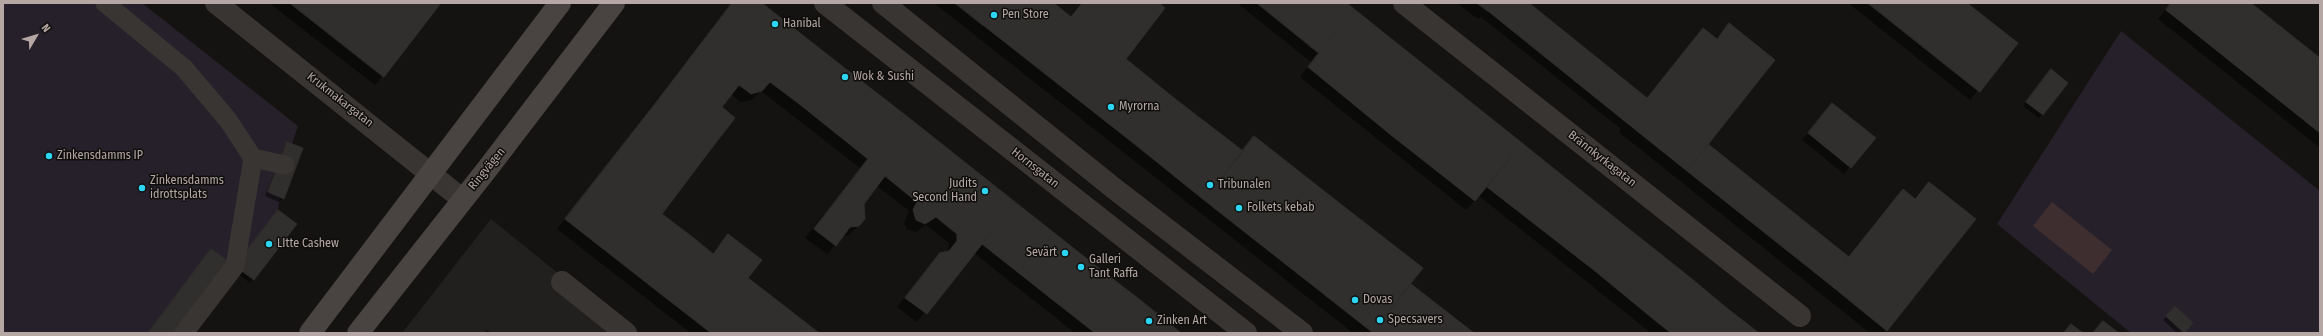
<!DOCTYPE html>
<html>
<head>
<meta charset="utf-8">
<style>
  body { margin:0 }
  #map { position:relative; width:2323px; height:336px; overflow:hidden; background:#141312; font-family:"Fira Sans Condensed",sans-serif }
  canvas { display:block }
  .frame { position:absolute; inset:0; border:4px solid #b5a7a4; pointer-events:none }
  .north { position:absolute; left:16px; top:16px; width:40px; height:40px; -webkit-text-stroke:3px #0f0e0d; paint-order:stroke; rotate:52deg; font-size:11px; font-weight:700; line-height:16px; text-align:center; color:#b5a7a4 }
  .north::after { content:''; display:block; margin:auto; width:14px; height:18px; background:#b5a7a4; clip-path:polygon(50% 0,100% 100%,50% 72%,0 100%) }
</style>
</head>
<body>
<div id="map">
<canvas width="2323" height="336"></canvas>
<div class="frame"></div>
<div class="north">N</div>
</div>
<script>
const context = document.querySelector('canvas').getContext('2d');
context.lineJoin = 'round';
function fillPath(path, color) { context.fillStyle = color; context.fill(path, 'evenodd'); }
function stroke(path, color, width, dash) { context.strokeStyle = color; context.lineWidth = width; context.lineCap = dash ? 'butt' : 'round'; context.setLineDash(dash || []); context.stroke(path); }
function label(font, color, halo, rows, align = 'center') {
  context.font = font + ' "Fira Sans Condensed",sans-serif'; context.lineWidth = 3; context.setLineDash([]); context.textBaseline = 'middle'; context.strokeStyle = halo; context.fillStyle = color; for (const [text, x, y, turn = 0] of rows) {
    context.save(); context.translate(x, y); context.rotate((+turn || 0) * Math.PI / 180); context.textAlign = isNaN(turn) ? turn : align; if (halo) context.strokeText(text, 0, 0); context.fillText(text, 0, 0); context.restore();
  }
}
fillPath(new Path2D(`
  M491 219 632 333H402Z`), '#21201e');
fillPath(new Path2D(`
  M3 3H142L298 126 285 165 278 210 184 333H3Z
  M2121 31 2320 191V333H2131L1997 224Z`), '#252029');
fillPath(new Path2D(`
  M2052 202 2112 250 2093 274 2033 226Z`), '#3f2e2f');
fillPath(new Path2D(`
  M269 3H440L375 85Z
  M731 3H761L1180 333H1075L974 253 917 322 897 307 931 264 940 254 948 251 949 243 926 225 916 232 907 229 904 223 909 211 877 186 863 204 859 225 849 235 843 236 827 254 805 238 860 168 761 91 752 100 741 102 731 94 721 107 660 214 712 254 728 236 747 278 817 333H691L557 229Z
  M934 3H1052L1070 17 1081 3H1158L1124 59 1242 151 1254 137 1409 284 1473 333H1353Z
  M1237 3H1345L1757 333H1651L1479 196 1466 210 1300 77 1311 62Z
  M1457 3H1527L1646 98 1703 29 1716 39 1729 25 1707 145 1848 257 1903 191 1914 199 1929 183 1886 330 1883 333H1870L1619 132 1621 129 1481 17 1478 19Z
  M1848 3H1965L2016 44 1970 100Z
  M2171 3H2250L2320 59V148L2158 19Z
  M2048 74 2043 114 2039 118 2023 106Z
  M1832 104 1874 138 1844 174 1802 140Z
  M287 143 283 198 279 202 265 196 284 147Z
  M278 211 253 279 250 283 232 269 183 333H147L211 250 235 267Z
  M2175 308 2192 323 2182 333H2177L2163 320Z
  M487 330 491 333H483Z`), '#0007');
const building = new Path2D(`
  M290 3H441L384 77Z
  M732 3H762L833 59 798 103 770 82 762 91 751 94 739 85 722 107 735 118 711 149 655 104Z
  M955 3H1001L983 25Z
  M1001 3H1054L1071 17 1082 3H1159L1165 8 1126 59 1174 98 1137 146 983 25Z
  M1257 3H1347L1354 9 1319 53Z
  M1477 3H1494L1488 11Z
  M1494 3H1529L1647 98 1627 123 1488 11Z
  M1868 3H1967L2018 43 1980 92Z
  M2171 3H2251L2320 58V133L2166 10Z
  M1354 9 1438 76 1391 135 1308 67Z
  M1729 23 1775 60 1687 171 1627 123 1703 28 1717 39Z
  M833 59 904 114 868 159 798 103Z
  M2051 69 2068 83 2043 115 2026 102Z
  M1438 76 1522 143 1475 201 1391 135Z
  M1174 98 1243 151 1204 200 1137 146Z
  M1832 103 1876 138 1851 168 1808 133Z
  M655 104 711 149 662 214 695 239 657 291 565 219Z
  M904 114 1015 202 961 271 940 253 949 251 957 241V234L936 217 925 224 916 220 913 210 917 202 885 176 868 159Z
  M1254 136 1338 202 1288 266 1204 200Z
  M287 142 303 148 284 199 268 192Z
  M1522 143 1629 229 1595 271 1487 187Z
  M1708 144 1849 257 1828 283 1687 171Z
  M868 159 885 176 864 204 865 219 859 226 850 227 836 246 814 229Z
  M1929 182 1976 219 1887 331 1828 283 1903 189 1915 199Z
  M1015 202 1105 273 1072 315 982 244Z
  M1338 202 1423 268 1372 332 1288 266Z
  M278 210 297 224 254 280 235 266Z
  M1629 229 1692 279 1657 322 1595 271Z
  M728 234 762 260 748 278 765 291 733 333H711L657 291 695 239 713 254Z
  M211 249 235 266 184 333H148Z
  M940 253 961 271 927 314 905 298Z
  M1105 273 1139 299 1181 333H1095L1072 315Z
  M1692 279 1728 309 1759 333H1671L1657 322Z
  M1411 284 1474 333 1372 332Z
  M765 291 819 333H733Z
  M2175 306 2193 323 2184 333 2166 316Z
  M2103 321 2119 333H2093Z
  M2071 324 2083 333H2064Z`);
fillPath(building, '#302f2d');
stroke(building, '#302e2c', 1);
stroke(new Path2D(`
  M105 3 184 68 228 120 253 158
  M184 333 235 266 253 158 285 165`), '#393533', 19);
stroke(new Path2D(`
  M216 3 462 199
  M1404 3 1800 316
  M562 282 626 333`), '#393533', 22);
stroke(new Path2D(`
  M825 3 1246 333
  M883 3 1116 190 1302 333`), '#393533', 22);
stroke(new Path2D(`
  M310 333 560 3
  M358 333 488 168 614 3`), '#494341', 22);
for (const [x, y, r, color] of [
  [994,15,4,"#2cd6f2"],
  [775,24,4,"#2cd6f2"],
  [845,77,4,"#2cd6f2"],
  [1111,107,4,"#2cd6f2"],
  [49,156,4,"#2cd6f2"],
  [1210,185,4,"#2cd6f2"],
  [142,188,4,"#2cd6f2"],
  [985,191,4,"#2cd6f2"],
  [1239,208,4,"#2cd6f2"],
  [269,244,4,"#2cd6f2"],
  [1065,253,4,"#2cd6f2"],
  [1081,267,4,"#2cd6f2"],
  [1355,300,4,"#2cd6f2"],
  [1380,320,4,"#2cd6f2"],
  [1149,321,4,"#2cd6f2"]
]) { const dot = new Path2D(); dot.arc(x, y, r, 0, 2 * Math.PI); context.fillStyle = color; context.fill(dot); stroke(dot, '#0f0e0d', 1.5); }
label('12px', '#b5a7a4', '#0f0e0d', [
  ["Pen Store",1002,15],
  ["Hanibal",783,24],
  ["Wok & Sushi",853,77],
  ["Myrorna",1119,107],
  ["Zinkensdamms IP",57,156],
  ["Zinkensdamms",150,181],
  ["idrottsplats",150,195],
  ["Judits",977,184,"right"],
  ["Second Hand",977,198,"right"],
  ["Tribunalen",1218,185],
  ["Folkets kebab",1247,208],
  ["LItte Cashew",277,244],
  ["Sevärt",1057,253,"right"],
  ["Galleri",1089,260],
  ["Tant Raffa",1089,274],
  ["Dovas",1363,300],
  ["Specsavers",1388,320],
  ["Zinken Art",1157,321]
], 'left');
label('12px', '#b5a7a4', '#0f0e0d', [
  ["Krukmakargatan",340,100,38],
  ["Brännkyrkagatan",1602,159,38],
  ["Hornsgatan",1035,168,38],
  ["Ringvägen",487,169,-51]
]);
</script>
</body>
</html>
